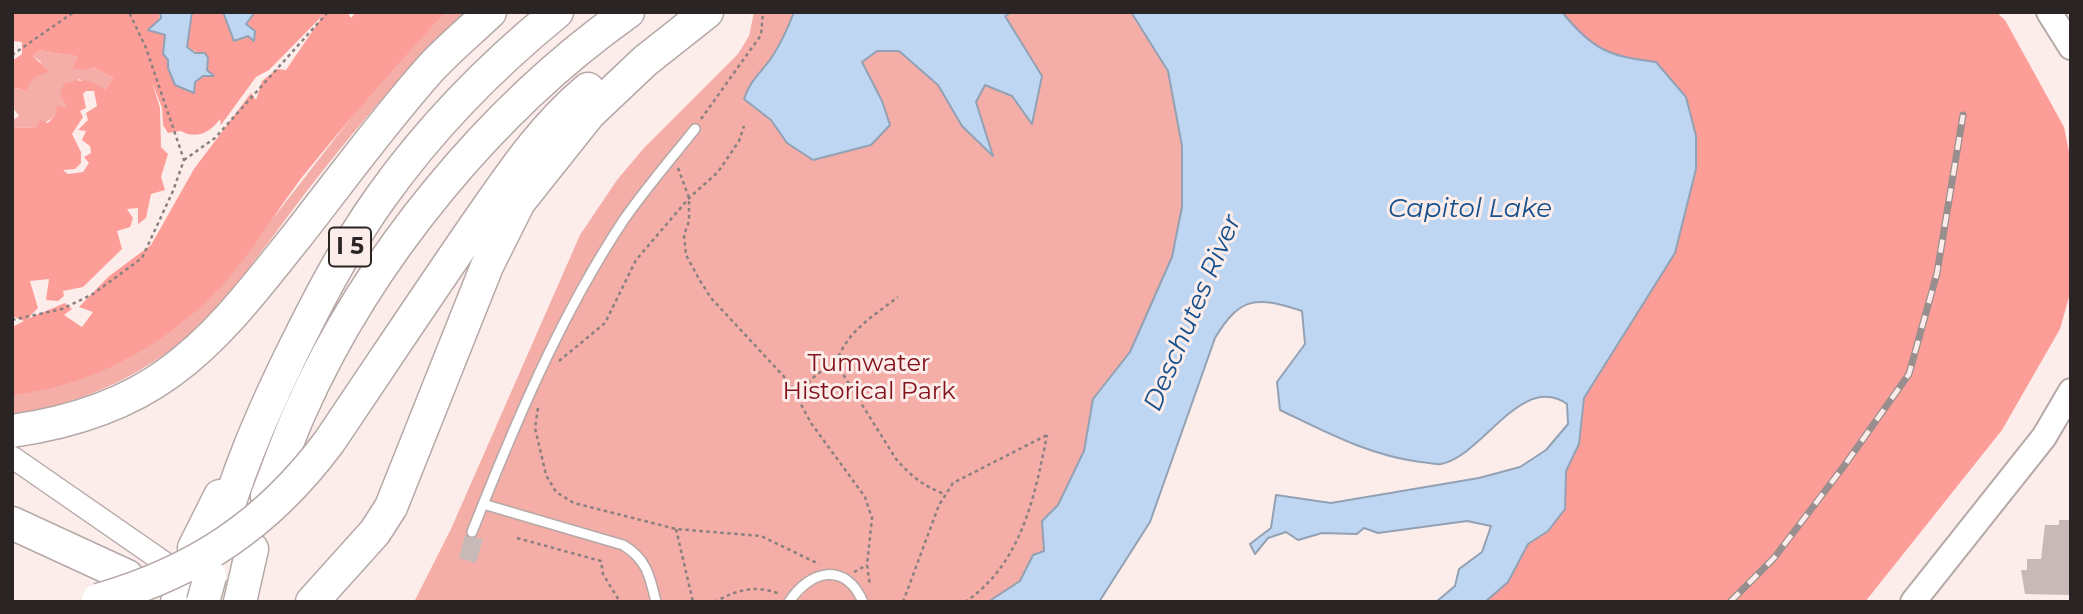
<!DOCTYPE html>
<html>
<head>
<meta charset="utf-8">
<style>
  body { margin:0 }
  #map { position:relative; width:2083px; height:614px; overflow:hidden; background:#fcedeb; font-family:Montserrat,sans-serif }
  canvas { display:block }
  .frame { position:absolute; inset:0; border:14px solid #2a2424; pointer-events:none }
</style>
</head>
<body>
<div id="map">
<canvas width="2083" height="614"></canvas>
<div class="frame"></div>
</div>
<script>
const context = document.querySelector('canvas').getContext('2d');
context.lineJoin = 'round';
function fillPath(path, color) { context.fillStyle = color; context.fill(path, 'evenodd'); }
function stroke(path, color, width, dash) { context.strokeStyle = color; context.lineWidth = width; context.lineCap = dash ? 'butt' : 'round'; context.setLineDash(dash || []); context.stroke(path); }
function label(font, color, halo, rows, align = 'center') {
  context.font = font + ' Montserrat,sans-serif'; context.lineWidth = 6; context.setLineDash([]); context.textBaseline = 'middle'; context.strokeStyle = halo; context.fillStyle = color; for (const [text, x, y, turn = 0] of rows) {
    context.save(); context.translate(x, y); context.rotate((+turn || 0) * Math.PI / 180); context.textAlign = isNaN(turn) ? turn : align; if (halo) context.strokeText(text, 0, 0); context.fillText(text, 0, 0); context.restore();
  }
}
fillPath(new Path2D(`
  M446 12H465C410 63 363 120 317 178 284 220 254 264 220 305 170 363 88 405 12 414V395L125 360 182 323 215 293 375 87Z
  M754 12H794C788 28 781 43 772 57 761 73 751 80 745 99L771 120 787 143 813 160 871 145 870 76 861 62 877 51H899L938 85 962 126 992 155 976 102 985 85 1012 96 1032 123 1042 77 1005 16 1012 12H1131L1168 71 1182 146V207L1172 257 1130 352 1093 399 1084 451 1058 505 1042 521 1044 551 1033 555 1020 581 988 602H414L451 529 580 235 617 180 644 148 738 54 749 36Z
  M40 50C53 55 65 52 78 57L74 68 93 67 113 78 105 90 79 79 69 109 37 127 15 128 12 121 19 116 12 107V87L26 91 41 62 33 56Z`), '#f4ada7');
fillPath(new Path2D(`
  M13 12H160L158 31 165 35C167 61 168 81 193 92L195 82 203 76H213L207 70 208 58 187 47 192 12H223L235 40 248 36 246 25 255 12H347L351 18 356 12H446C395 66 350 118 303 176 274 214 246 262 213 295 159 349 89 386 12 395V327L24 321 12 316V123L16 128 37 127 40 120 48 123 56 115 57 105 68 109 60 93 64 84C80 79 91 78 105 90L113 78 93 67 84 70 73 68 78 57C64 52 53 55 40 50L33 56 49 72 34 77 26 91 12 87V61L22 54V42L12 41ZM324 14 286 70 277 69 262 81 256 100 251 93 194 169 151 245 108 277 79 307 93 312 82 327 64 315 72 309 65 303 27 319 38 308 30 281 49 279 46 300 58 301 64 296 63 291 83 287 122 249 117 231 130 227 133 218 127 209 138 208V224L146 218 151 194 165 190 161 177 168 154 161 147 160 108 152 82 162 108 163 125 168 133 181 131C196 140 211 132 220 119L221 125 256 77 269 70ZM86 91H94L97 106 86 113 88 120 78 130 86 131 82 140 90 146 91 153 84 157 89 163 83 172 68 174 63 170 75 169 81 163V152L72 134 83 117 80 111 86 108 83 94Z
  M1562 12H1996L2005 20 2064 127 2071 161V290L2060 329 2002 430 1865 602H1485L1508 582 1528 544 1548 531 1565 509 1566 471 1579 444 1584 398 1614 347 1656 62C1608 56 1593 50 1562 12Z`), '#fd9d97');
const water = new Path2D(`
  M160 12H192L187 47 195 53H205L208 58 207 70 214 76H203L195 82 194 93 175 85 168 68V60L163 54 165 35 148 30 161 18Z
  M223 12H255L246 24 255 31 254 41 248 36 234 41Z
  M794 12H1012L1005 16 1042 76 1032 124 1012 96 985 85 976 102 993 156 962 126 938 85 899 51H877L862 62 882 101 890 125 871 145 813 160 787 143 771 120 744 99C750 80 761 73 772 57 781 43 788 28 794 12Z
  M1131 12H1562C1593 50 1608 56 1656 62L1686 97 1696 136V169L1675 253 1584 398 1579 444 1566 471 1565 509 1548 531 1528 544 1508 582 1485 602H1436L1455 586 1459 569 1482 552 1491 526 1467 521 1378 533 1364 528 1357 534 1322 533 1298 540 1286 532 1268 538 1255 554 1250 544 1271 528 1276 495 1331 503 1479 478 1520 467 1546 450 1568 424 1567 404C1521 372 1483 456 1441 464 1435 465 1426 462 1420 462 1368 455 1326 432 1280 410L1277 382 1305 344 1302 311C1257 296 1240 296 1215 338L1150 522 1099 602H988L1020 581 1033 555 1044 551 1042 521 1058 505 1084 451 1093 399 1130 352 1172 257 1182 207V146L1168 71Z`);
fillPath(water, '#bfd6f2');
stroke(water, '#92a1b4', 2);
fillPath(new Path2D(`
  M2059 520H2071V595L2025 594 2021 570H2027V559H2041L2045 525H2059Z
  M465 535 483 539 476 563 459 558Z`), '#c7b9b8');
const service = new Path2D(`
  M483 504 623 545C647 559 650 577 656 602
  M472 532C514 426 560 316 623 221 645 189 671 159 695 129
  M789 602C810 570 845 561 863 602`);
const tertiary = new Path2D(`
  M12 457 165 563`);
const secondary = new Path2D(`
  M2049 12 2071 47
  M1913 602 2044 437 2071 391`);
const motorway = new Path2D(`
  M12 431C68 423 124 406 170 372 220 336 258 284 296 237 340 181 382 123 429 70 447 50 470 31 490 12
  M329 442C377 371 424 300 473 229 508 179 541 128 588 89
  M267 496C278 468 288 439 300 412 368 258 491 109 628 12
  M12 523 127 576
  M221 532C237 472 262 415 289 359 316 304 345 247 381 197 430 128 492 65 557 12
  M194 548 220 496
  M177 602 181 590
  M240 602 252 549
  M312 602 375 532 391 507 487 266 519 202 589 114 645 61 707 12`);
stroke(service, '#b5a8a6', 12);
stroke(tertiary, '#b5a8a6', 24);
stroke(secondary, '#b5a8a6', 28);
stroke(motorway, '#b5a8a6', 35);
stroke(new Path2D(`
  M12 55 74 12
  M701 119 761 35 763 12
  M184 160 215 138 328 12
  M678 168 689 198V221L684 235 686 255 699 279 711 298 789 382 811 423 865 497 872 518 867 565 870 586
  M12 320 62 309 93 294 142 258 173 191 184 160 146 48 129 12
  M559 361 605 323 636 260 689 198 718 172 739 141 744 126
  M836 363 896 459C910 475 924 487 945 494
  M798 393 817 374 836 363C847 331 872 317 898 297
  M538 408 535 428 546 475 556 492 574 503 676 529 761 536 819 564
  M676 529 693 602
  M517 538 601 561 603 574 620 602
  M854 572 867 565
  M714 602C738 590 754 584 780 594
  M903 602 939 505 953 483 1047 435
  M965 602C1021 565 1035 496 1047 435`), '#8a807f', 2.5, [3.5, 3.5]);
stroke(service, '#fff', 9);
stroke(tertiary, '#fff', 21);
stroke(secondary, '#fff', 24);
stroke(motorway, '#fff', 32);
const rail = new Path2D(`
  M1730 602 1774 558 1844 466 1909 374 1937 273 1963 115`);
stroke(rail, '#988e8d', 7);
stroke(rail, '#fcedeb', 4.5, [13]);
const motorwayBridge = new Path2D(`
  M98 600C196 572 268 524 329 442
  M203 602 210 576`);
stroke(motorwayBridge, '#b5a8a6', 35, []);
stroke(motorwayBridge, '#fff', 32);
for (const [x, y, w] of [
  [350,247,42]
]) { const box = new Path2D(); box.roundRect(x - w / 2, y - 19.5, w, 39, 5); context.fillStyle = '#fcedeb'; context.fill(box); stroke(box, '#2a2424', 2); }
label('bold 23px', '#2a2424', null, [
  ["I 5",350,247]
]);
label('24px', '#82111a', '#fcedeb', [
  ["Tumwater",869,364],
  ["Historical Park",869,392]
]);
label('italic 26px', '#16508d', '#fcedeb', [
  ["Capitol Lake",1470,209],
  ["Deschutes River",1193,313,-67]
]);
</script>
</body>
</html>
